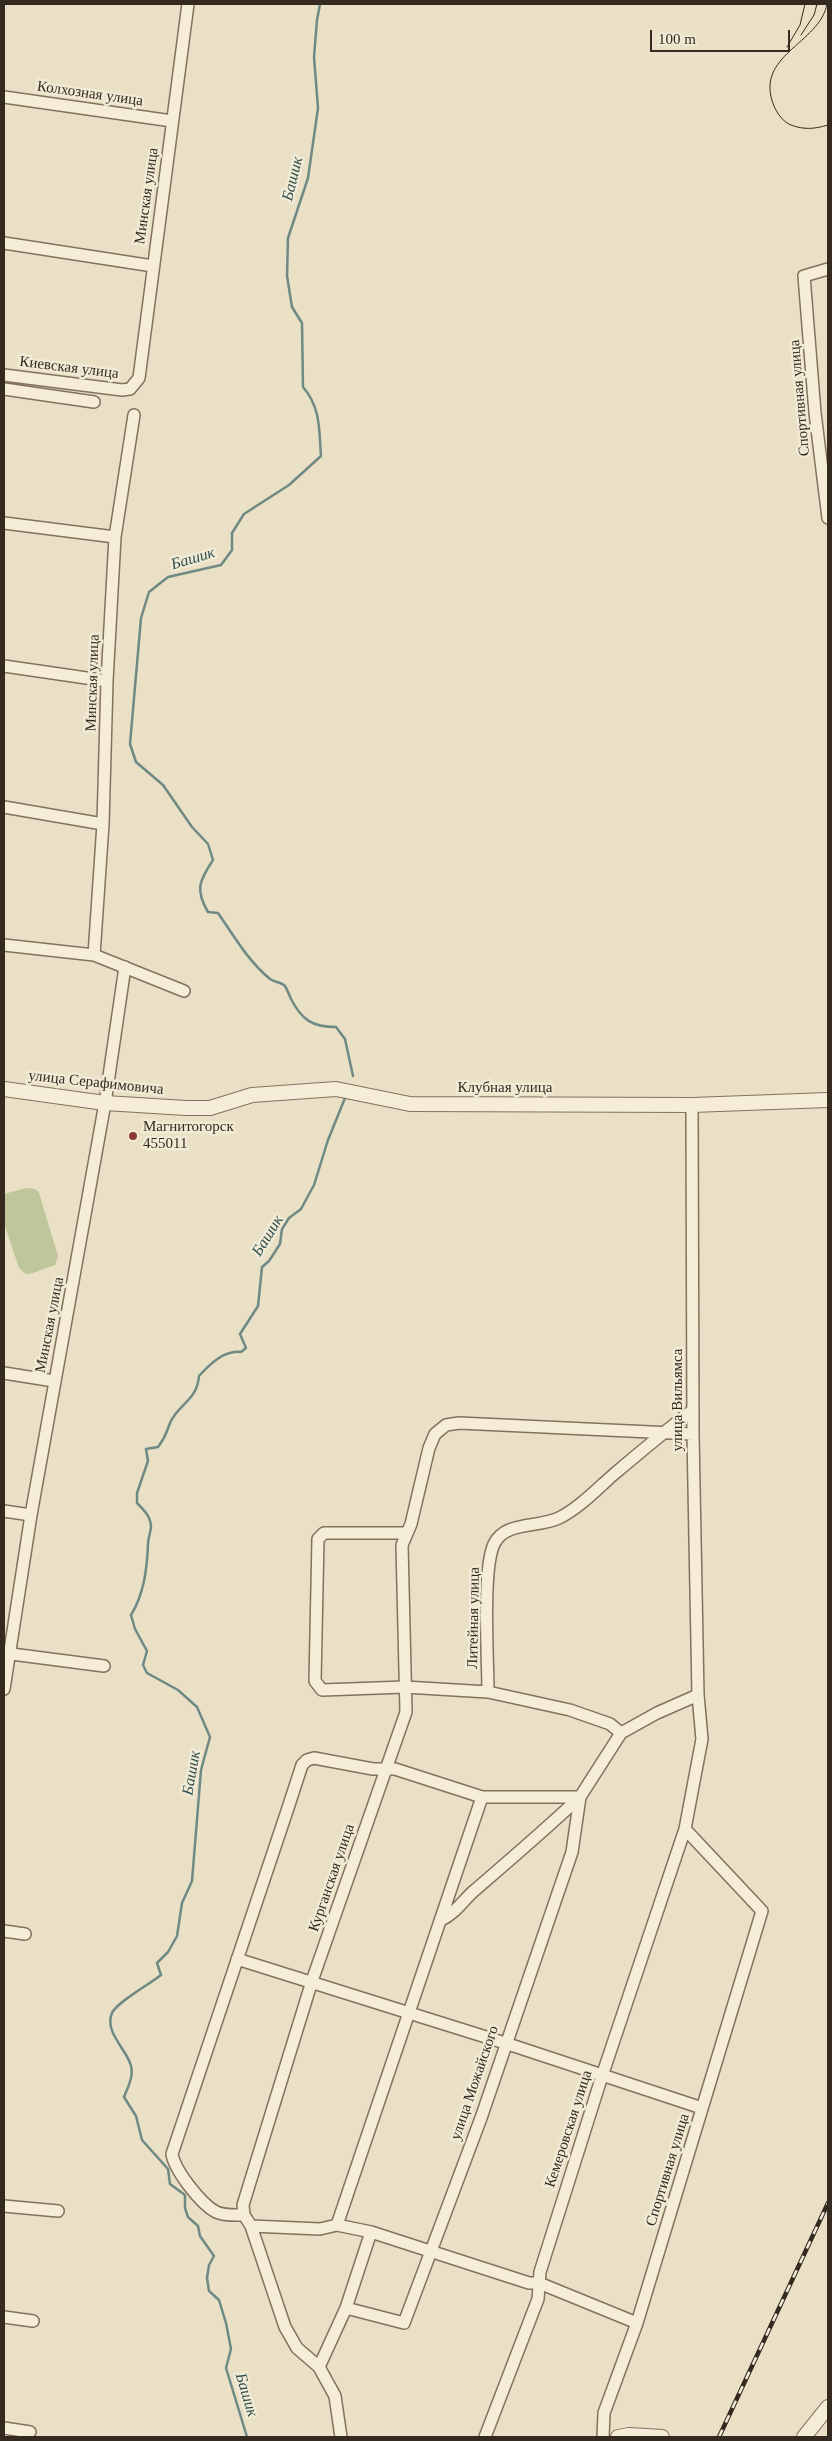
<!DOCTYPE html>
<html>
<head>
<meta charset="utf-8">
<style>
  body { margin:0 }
  #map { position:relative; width:832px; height:2441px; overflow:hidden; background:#e9e0c6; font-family:"Times New Roman",serif }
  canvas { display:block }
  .frame { position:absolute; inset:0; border:5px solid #342a20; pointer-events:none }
  .scale { position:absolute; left:650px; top:30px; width:140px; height:22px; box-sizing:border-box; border:2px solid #342a20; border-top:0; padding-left:6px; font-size:15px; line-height:18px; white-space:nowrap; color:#342a20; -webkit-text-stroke:4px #f1ead5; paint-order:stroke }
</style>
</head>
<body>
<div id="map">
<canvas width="832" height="2441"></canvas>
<div class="frame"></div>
<div class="scale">100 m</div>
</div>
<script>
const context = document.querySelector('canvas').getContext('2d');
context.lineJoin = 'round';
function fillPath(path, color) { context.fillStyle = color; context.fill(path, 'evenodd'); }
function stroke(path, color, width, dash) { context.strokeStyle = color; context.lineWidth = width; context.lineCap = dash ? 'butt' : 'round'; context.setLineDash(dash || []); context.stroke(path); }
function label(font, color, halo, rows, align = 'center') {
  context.font = font + ' "Times New Roman",serif'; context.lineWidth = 5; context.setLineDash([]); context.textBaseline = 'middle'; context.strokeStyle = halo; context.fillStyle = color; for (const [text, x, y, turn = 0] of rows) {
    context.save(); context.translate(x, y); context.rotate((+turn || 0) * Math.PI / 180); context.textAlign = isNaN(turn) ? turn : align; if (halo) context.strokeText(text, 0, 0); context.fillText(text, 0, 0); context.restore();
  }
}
fillPath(new Path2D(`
  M26 1188 35 1189 39 1193 58 1256 55 1265 30 1274H26L19 1268 4 1223V1194Z`), '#bfc69b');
stroke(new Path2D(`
  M320 4 317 20 314 57 318 108 308 178 288 238 287 276 292 307 302 323 303 387C321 408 319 430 321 456L289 485 244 514 232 533V550L221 565 168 577 149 592 141 618 130 744 136 762 163 785 192 827 208 844 213 860C199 881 195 890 208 912L218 913C234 936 248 961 270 979 274 982 280 982 284 985 287 988 289 995 291 999 302 1020 312 1027 336 1027L345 1039 353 1076
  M247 2437 226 2368 231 2349 226 2323 219 2300 209 2291 207 2278 209 2265 214 2256 200 2236 198 2226 188 2217 185 2208V2195L170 2184 168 2169 142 2140 136 2116 124 2097C128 2087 135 2074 130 2063 125 2048 104 2031 112 2013 117 2002 150 1984 161 1975L157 1963 168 1952 177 1936 182 1903 192 1881 201 1770 210 1737 197 1707 178 1690 147 1673 143 1665 147 1651 135 1629 131 1615C144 1594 147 1569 148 1544 148 1534 154 1529 149 1518 147 1513 141 1507 137 1503V1493L148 1461 146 1449 158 1447C166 1437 166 1433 170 1423 178 1404 197 1401 199 1376 210 1364 224 1350 241 1352L246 1348 240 1334 258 1306 262 1267 269 1261 280 1244 282 1229 289 1218 301 1209 314 1185 328 1140 345 1098`), '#6f8a84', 2.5);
const minor = new Path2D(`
  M4 97 172 121
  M4 243 153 266
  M828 269 804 276 815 413 828 518
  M4 375 122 390 130 389 139 378 188 4
  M4 389 94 402
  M4 523 115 537
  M4 666 107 681
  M4 807 103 824
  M4 945 94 955 184 991
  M94 955 103 824 107 681 115 537 134 415
  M4 1373 54 1381
  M4 1511 31 1515
  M406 1533H324L318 1539 315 1681 322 1690 405 1687 488 1692 570 1710 610 1724 621 1733
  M4 1653 104 1666
  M4 1689 31 1515 105 1103 125 967
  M488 1692C488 1659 482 1570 494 1544 505 1521 538 1528 559 1518 579 1508 596 1490 613 1475 639 1453 665 1431 693 1410
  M441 1920C455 1914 464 1899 475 1890 511 1859 546 1829 580 1797
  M4 1931 25 1934
  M237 1959 505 2043 702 2108
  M4 2206 58 2211
  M244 2215C235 2215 225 2216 216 2212 201 2204 175 2171 172 2154L287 1811 302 1765 307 1760 314 1758 373 1769H395L482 1797H580
  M337 2225 482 1797
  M251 2226 320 2229 337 2225 371 2232 529 2283H539L637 2323
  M346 2308 371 2232
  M4 2317 33 2321
  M319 2367 346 2308 404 2323 481 2118 572 1852 580 1797 621 1733 657 1713 698 1695
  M4 2428 30 2432
  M341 2437 335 2396 319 2367 297 2348 285 2327 251 2226 244 2215 243 2205 312 1981 406 1712 402 1545 411 1524 429 1448 435 1434 446 1425 459 1423 693 1434
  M485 2437 538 2299 540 2272 602 2076 685 1829 702 1739 698 1695 693 1434 692 1105
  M603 2437 604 2413 637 2323 762 1911 685 1829`);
const tertiary = new Path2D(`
  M4 1089 105 1103 186 1108H210L252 1095 336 1089 410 1104 692 1105 828 1100
  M618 2437 629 2435 662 2437
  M804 2437 828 2407`);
stroke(minor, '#82725e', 14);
stroke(tertiary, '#82725e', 16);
stroke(minor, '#f5edd8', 11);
stroke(tertiary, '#f5edd8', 14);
stroke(new Path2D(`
  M827 4C820 44 753 55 774 106 777 113 783 122 791 125 804 130 815 129 828 125
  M801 35 814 15 817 4
  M787 47 800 25 805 4`), '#342a20', 1);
const rail = new Path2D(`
  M719 2437 828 2203`);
stroke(rail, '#342a20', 4.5);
stroke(rail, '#f1ead5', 2.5, [8]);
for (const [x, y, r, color] of [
  [133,1136,5,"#8a3835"]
]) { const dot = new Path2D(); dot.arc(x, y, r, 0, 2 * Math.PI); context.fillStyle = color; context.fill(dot); stroke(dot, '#f1ead5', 2); }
label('15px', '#342a20', '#f1ead5', [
  ["Колхозная улица",90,94,8],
  ["Минская улица",147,196,-82],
  ["Киевская улица",69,368,7],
  ["Спортивная улица",800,398,-95],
  ["Минская улица",93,683,-88],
  ["улица Серафимовича",96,1083,6],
  ["Клубная улица",505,1088],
  ["Минская улица",50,1325,-79],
  ["улица Вильямса",678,1400,-90],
  ["Литейная улица",474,1618,-89],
  ["Курганская улица",332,1878,-71],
  ["улица Можайского",475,2083,-71],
  ["Кемеровская улица",569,2129,-72],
  ["Спортивная улица",668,2170,-73]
]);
label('15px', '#342a20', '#f1ead5', [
  ["Магнитогорск",143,1127],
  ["455011",143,1144]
], 'left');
label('italic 16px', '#315251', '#f1ead5', [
  ["Башик",293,179,-76],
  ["Башик",193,559,-17],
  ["Башик",268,1236,-58],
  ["Башик",192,1773,-80],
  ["Башик",246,2395,73]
]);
</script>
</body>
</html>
